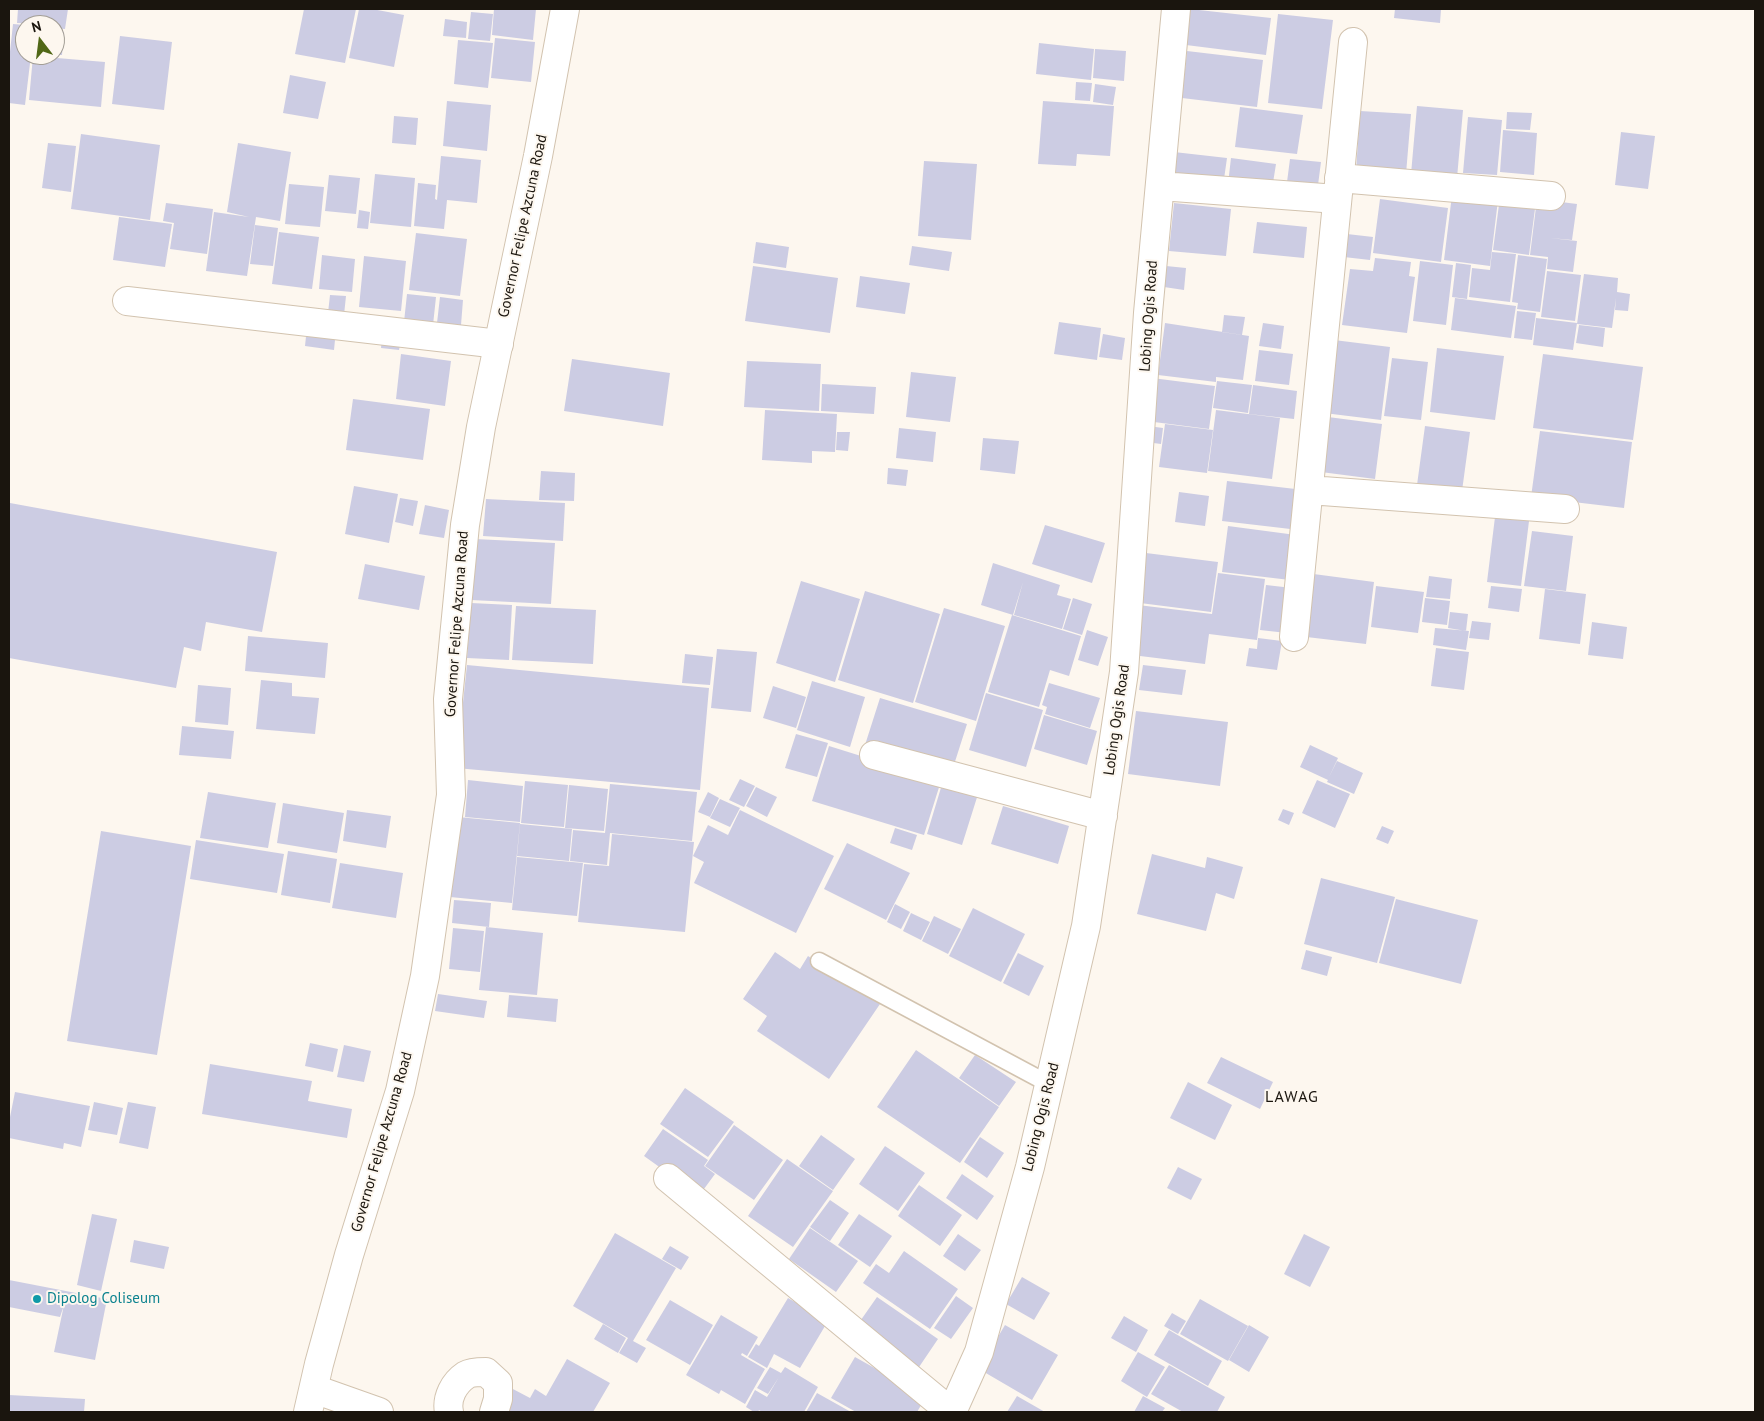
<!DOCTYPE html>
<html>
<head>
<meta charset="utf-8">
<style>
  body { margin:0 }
  #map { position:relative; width:1764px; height:1421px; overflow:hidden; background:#fdf7ef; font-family:"PT Sans",sans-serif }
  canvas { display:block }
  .frame { position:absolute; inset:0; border:10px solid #1a150e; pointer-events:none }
  .north { position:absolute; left:15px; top:15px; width:50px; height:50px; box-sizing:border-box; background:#fdf7ef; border:1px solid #a29d95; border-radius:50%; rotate:345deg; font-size:14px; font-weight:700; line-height:20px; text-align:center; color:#1a150e }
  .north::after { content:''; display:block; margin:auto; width:18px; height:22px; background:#506716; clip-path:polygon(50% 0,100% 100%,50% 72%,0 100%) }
</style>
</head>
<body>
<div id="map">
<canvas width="1764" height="1421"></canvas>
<div class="frame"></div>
<div class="north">N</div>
</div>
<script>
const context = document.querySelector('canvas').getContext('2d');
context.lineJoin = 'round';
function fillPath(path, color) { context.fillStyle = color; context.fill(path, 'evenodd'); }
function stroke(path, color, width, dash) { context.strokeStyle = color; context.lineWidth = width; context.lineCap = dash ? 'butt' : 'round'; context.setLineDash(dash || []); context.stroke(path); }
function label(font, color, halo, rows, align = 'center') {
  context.font = font + ' "PT Sans",sans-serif'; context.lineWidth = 4; context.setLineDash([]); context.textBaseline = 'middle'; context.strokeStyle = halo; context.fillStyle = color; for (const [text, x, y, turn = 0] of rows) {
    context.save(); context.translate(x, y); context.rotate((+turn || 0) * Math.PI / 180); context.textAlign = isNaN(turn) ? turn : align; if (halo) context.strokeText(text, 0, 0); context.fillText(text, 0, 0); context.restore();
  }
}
fillPath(new Path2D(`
  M18 9H68L65 29 55 28V25L17 23Z
  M304 9H356L345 63 295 54Z
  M359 9H372L404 15 394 67 349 58Z
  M494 9H536L533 40 492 35Z
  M1190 9 1271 18 1266 55 1186 45Z
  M1395 9H1441L1440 23 1394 18Z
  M471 12 493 14 490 41 468 39Z
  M1278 14 1333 20 1322 109 1268 103Z
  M445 19 467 22 466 38 443 36Z
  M13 24 25 25V55H31L25 105 9 103V61Z
  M55 31 64 32 62 55H55Z
  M120 36 172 42 164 110 112 104Z
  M495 38 535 42 531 82 491 78Z
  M458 40 493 43 488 88 454 84Z
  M1039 43 1094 49 1091 80 1036 74Z
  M1095 49 1126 51 1124 81 1093 78Z
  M1187 51 1263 60 1257 107 1182 98Z
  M33 56 105 62 101 107 29 100Z
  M290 75 326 82 318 119 283 113Z
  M1076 82 1092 83 1090 101 1075 100Z
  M1095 84 1116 87 1113 105 1093 102Z
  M447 101 491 105 487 151 443 146Z
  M1043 101 1114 106 1110 156 1077 154 1076 166 1038 164Z
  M1417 106 1463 110 1457 178 1411 174Z
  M1240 107 1303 115 1297 154 1235 147Z
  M1360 111 1411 114 1406 174 1356 171Z
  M1507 112 1532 113 1530 130 1506 129Z
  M394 116 418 118 416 145 392 143Z
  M1468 117 1502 120 1497 175 1463 173Z
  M1503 130 1537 133 1534 175 1500 172Z
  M1621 132 1655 136 1648 189 1615 185Z
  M81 134 160 145 150 220 71 209Z
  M48 143 76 146 71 192 42 188Z
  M238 143 291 152 280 221 256 217 247 276 206 271 214 212 249 217 227 212Z
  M1174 152 1227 158 1223 186 1170 180Z
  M441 156 481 160 477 203 447 200 444 229 414 226 418 183 436 185 435 199 437 200Z
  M1231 158 1276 164 1272 189 1228 184Z
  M1290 159 1321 162 1318 185 1287 182Z
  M924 161 977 164 971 240 918 236Z
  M375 174 415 178 411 227 370 223Z
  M329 175 360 178 356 214 325 211Z
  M289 184 324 187 320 227 285 224Z
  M1452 195 1498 200 1490 266 1444 260Z
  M1500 197 1536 201 1529 255 1493 250Z
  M1380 199 1448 208 1441 262 1373 253Z
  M1537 199 1577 204 1572 240 1550 238 1577 241 1573 272 1547 269 1548 257 1530 255Z
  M166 203 213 209 207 254 170 249 174 223 163 221Z
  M1174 203 1231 209 1226 256 1169 251Z
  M359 210 370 212 368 229 357 228Z
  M119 217 172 224 165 267 113 260Z
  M1257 222 1307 227 1304 258 1253 253Z
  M255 225 278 228 273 266 250 264Z
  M279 232 319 237 312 289 272 284Z
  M416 233 467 239 460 296 409 290Z
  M1347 234 1373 237 1370 260 1344 257Z
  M756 242 789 247 786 268 753 263Z
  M912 246 952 252 949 271 909 265Z
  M1492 252 1516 254 1510 302 1469 297 1472 268 1490 270Z
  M322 255 355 259 352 292 319 289Z
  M1518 255 1547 259 1540 312 1517 309 1518 303 1512 302Z
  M364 256 406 261 401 311 359 307Z
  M1375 258 1411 262 1409 276 1415 277 1407 333 1342 325 1350 269 1373 271Z
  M1420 261 1453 265 1446 325 1413 321Z
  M1456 263 1471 265 1467 299 1452 297Z
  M753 266 838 278 830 333 745 321Z
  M1166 266 1186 268 1184 290 1164 287Z
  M1547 271 1581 275 1575 321 1541 317Z
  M1584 274 1618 278 1617 292 1630 294 1628 311 1615 310 1616 298 1612 328 1577 324Z
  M860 276 910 283 905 314 856 307Z
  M407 294 436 297 433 325 404 322Z
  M330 295 346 296 344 315 328 313Z
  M440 297 463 300 461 325 437 323Z
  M1455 298 1516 306 1511 338 1451 330Z
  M1517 311 1536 313 1532 340 1514 338Z
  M1224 315 1245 317 1242 335 1222 332Z
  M1536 318 1577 323 1573 350 1533 345Z
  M1059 322 1101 328 1097 360 1054 354Z
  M1165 323 1249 336 1243 380 1216 377V382L1158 375Z
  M1263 323 1284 326 1281 349 1259 346Z
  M1579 325 1605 328 1603 347 1576 343Z
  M307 327 336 330 334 350 305 346Z
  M1103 334 1125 338 1122 360 1099 357Z
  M382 337 401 340 399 350 381 348Z
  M1334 340 1390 347 1381 420 1324 413Z
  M1437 348 1504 356 1495 420 1430 412Z
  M1259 350 1293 354 1289 385 1255 381Z
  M401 354 451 361 445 406 396 399Z
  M1543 354 1643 367 1633 440 1533 428Z
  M1392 358 1428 362 1421 420 1384 416Z
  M572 359 670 373 663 426 564 411Z
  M747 361 821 364 819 411 744 407Z
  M911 372 956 377 950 422 906 417Z
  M1152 378 1215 386 1209 429 1146 421Z
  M1217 381 1252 385 1248 413 1213 408Z
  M822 384 876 387 874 414 821 411Z
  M1253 385 1297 391 1294 419 1249 414Z
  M353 399 430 409 423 460 346 450Z
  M765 410 837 414 835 452 812 451V463L762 460Z
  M1216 410 1280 418 1272 479 1208 471Z
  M1328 417 1382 424 1375 479 1321 472Z
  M1165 424 1213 430 1207 473 1159 467Z
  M1148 426 1163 428 1161 444 1146 442Z
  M1425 426 1470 432 1462 491 1417 485Z
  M899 428 936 432 933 462 896 458Z
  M1540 431 1632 442 1624 508 1531 497Z
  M837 432H850L848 451 836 450Z
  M983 438 1019 441 1015 474 980 470Z
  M888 468 908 470 906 486 887 484Z
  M541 471 575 473 574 501 539 500Z
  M1227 481 1304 490 1299 530 1222 521Z
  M354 486 398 494 389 543 345 534Z
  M1179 492 1209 496 1205 526 1175 522Z
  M400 498 418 501 413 526 395 522Z
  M486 499 565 503 563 541 483 536Z
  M10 503 277 552 262 632 206 622 201 651 184 647 176 688 9 658V511Z
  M425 505 449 510 444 538 419 534Z
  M1496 509 1530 513 1521 586 1487 582Z
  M1045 525 1105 543 1092 583 1032 564Z
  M1228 526 1296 535 1290 580 1222 572Z
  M1532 531 1573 536 1566 591 1524 586Z
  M475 539 555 543 551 604 471 600Z
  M1146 553 1218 562 1211 612 1140 603Z
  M993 563 1060 585 1057 595 1071 599 1062 629 1014 615 1023 582 1013 615 981 605Z
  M365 564 425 576 419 610 358 599Z
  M1218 573 1265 579 1257 640 1209 634 1205 664 1132 655 1138 605 1212 614Z
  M1306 573 1374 582 1366 644 1298 636Z
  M1429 576 1452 579 1450 599 1426 597Z
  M801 581 860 599 835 682 776 663Z
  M1266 585 1292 588 1287 633 1260 630Z
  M1376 586 1424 592 1418 633 1371 627Z
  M1491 586 1522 589 1519 612 1488 608Z
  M1545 589 1586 594 1580 644 1539 639Z
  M865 591 940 614 913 703 838 680Z
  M1073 598 1092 604 1082 635 1063 629Z
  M1425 598 1450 601 1447 625 1422 622Z
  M471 603 512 605 509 660 467 658Z
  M516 606 596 610 593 664 512 660Z
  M944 608 1005 626 976 721 915 702Z
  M1450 612 1468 614 1466 631 1448 628Z
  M1012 615 1081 636 1069 676 1050 670 1039 707 988 692Z
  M1472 621 1491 623 1489 640 1469 638Z
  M1592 622 1627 627 1623 659 1588 655Z
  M1435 628 1469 631 1466 650 1433 645Z
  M1087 630 1108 637 1098 666 1078 660Z
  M248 636 328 643 325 678 245 671Z
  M1258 638 1282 641 1277 670 1246 666 1249 648 1257 649Z
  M1436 648 1469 652 1464 690 1431 686Z
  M717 649 757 652 751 712 711 708Z
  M685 654 713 657 710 685 682 683Z
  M467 665 709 688 700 790 456 768Z
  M1143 665 1186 670 1182 695 1139 690Z
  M261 680 292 683V696L319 698 315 734 256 729Z
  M812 681 865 697 850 747 797 730Z
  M1049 683 1100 698 1090 728 1045 714 1047 707 1042 705Z
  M198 685 231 688 228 725 195 722Z
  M773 686 806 697 796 728 763 718Z
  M986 693 1043 710 1026 767 969 750Z
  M880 698 967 724 952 771 865 745Z
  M1136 711 1228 722 1220 786 1128 774Z
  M1044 715 1097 731 1087 765 1034 749Z
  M182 726 234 731 231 759 179 755Z
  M796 734 828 743 817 777 785 768Z
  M1310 745 1338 758 1329 777 1337 761 1363 773 1354 794 1327 782 1328 780 1300 767Z
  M829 746 941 781 924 835 812 801Z
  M740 779 755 786 744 807 729 800Z
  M468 780 523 786 520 822 465 817Z
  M1317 780 1350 794 1335 828 1302 813Z
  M525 781 568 785 564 827 521 823Z
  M943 781 979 791 962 845 927 834Z
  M610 784 697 792 692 841 610 833 607 865 570 861 573 830 605 833Z
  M569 785 608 789 604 831 565 828Z
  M756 787 777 797 767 817 746 806Z
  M208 792 276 803 268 848 200 838Z
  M708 792 719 798 710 817 698 812Z
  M720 799 740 808 730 827 710 818Z
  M283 803 344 813 337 853 277 843Z
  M1003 806 1069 826 1058 864 991 844Z
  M1283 809 1294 813 1289 825 1278 820Z
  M347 810 391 816 386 848 343 841Z
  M740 810 834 856 796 933 694 883 704 862 693 856 708 825 728 835Z
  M458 817 520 823 512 903 450 897Z
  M520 824 572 829 569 861 517 856Z
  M1382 826 1394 831 1388 844 1376 839Z
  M895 828 917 835 912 850 890 843Z
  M101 831 191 846 157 1055 67 1041Z
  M612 834 694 842 685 932 578 922 584 864 609 866Z
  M196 840 284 854 277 893 190 879Z
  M847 843 910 873 886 920 824 889Z
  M288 851 337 859 330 903 281 895Z
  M1152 854 1205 868 1207 857 1243 867 1234 899 1216 893 1206 931 1137 914Z
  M517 857 583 863 577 916 512 910Z
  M340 863 403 873 396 918 332 908Z
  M1321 878 1395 897 1377 963 1304 944Z
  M1396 899 1478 920 1461 984 1379 963Z
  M454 900 491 903 489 927 452 923Z
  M895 904 910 912 901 929 887 922Z
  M973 908 1025 934 1001 982 949 956Z
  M911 913 930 922 921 940 903 931Z
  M934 916 961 929 948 954 922 941Z
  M486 927 543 933 537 995 479 990Z
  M453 928 484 931 480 972 449 969Z
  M1306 950 1332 957 1327 976 1301 969Z
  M775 952 800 969 808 956 880 1004 829 1079 757 1031 767 1016 743 999Z
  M1018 953 1044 966 1029 996 1003 983Z
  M438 994 487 1001 484 1018 435 1011Z
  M509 995 558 999 556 1022 507 1017Z
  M310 1043 338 1049 333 1072 305 1066Z
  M344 1045 371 1051 364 1082 337 1077Z
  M916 1050 999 1107 960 1163 877 1107Z
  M975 1055 1016 1082 999 1106 959 1078Z
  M1221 1057 1273 1082 1260 1109 1207 1083Z
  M210 1064 312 1081 308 1101 352 1109 347 1138 202 1114Z
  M1188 1082 1232 1105 1215 1140 1170 1118Z
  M685 1088 734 1122 708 1157 660 1124Z
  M15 1092 90 1106 81 1147 64 1143 63 1149 9 1138V1122Z
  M94 1102 123 1108 117 1135 88 1130Z
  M128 1102 156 1107 148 1149 119 1143Z
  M734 1125 783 1160 754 1200 705 1166Z
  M663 1129 708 1160 704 1166 715 1174 701 1193 672 1176 644 1156Z
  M821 1135 855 1159 833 1190 799 1166Z
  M980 1137 1004 1153 987 1178 964 1162Z
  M885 1146 925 1173 898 1211 859 1184Z
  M787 1159 833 1191 793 1247 748 1216Z
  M1178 1167 1202 1179 1191 1200 1167 1188Z
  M962 1174 994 1196 977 1220 946 1198Z
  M919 1185 962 1215 940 1246 898 1216Z
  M830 1200 849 1213 830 1241 810 1227Z
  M92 1214 117 1219 101 1291 77 1285Z
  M859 1214 892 1236 870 1267 838 1245Z
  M810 1228 858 1261 836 1292 789 1259Z
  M615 1233 676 1268 633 1341 646 1348 637 1363 619 1353 628 1338 573 1306Z
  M958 1234 981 1250 965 1271 943 1256Z
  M1304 1234 1330 1247 1310 1287 1284 1274Z
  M134 1240 169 1247 164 1269 130 1262Z
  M670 1246 689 1257 681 1270 662 1259Z
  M904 1251 958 1289 930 1329 863 1283 876 1264 889 1273Z
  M1022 1277 1050 1293 1034 1320 1006 1304Z
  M9 1280 107 1299 95 1360 54 1352 64 1305 60 1317 9 1307Z
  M956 1296 973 1308 951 1339 934 1328Z
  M877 1297 938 1339 917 1370 856 1327Z
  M788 1298 828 1321 800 1368 774 1354 767 1368 748 1357 756 1344 759 1346Z
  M1200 1299 1248 1326 1228 1361 1180 1334Z
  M670 1300 713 1325 690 1365 646 1340Z
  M1172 1313 1186 1321 1178 1334 1164 1326Z
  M721 1315 758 1337 747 1356 742 1353 741 1355 765 1369 745 1404 721 1390 719 1394 686 1375Z
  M1124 1316 1148 1330 1136 1352 1111 1338Z
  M603 1324 626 1338 618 1353 594 1339Z
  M1005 1325 1058 1355 1032 1400 979 1369Z
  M1249 1325 1269 1337 1249 1372 1229 1360Z
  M1169 1330 1222 1361 1208 1386 1154 1355Z
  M1138 1352 1165 1367 1147 1397 1121 1381Z
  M855 1357 926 1397 917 1412H856L831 1398Z
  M567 1359 610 1383 593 1412H497L511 1388 530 1398 535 1389 546 1396Z
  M1169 1365 1225 1397 1217 1412H1183L1151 1394Z
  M770 1367 781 1373 785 1367 818 1387 804 1412H762L759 1410 758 1412H754L746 1407 755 1390 767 1397 779 1377 768 1394 757 1388Z
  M817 1393 851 1412H806Z
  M9 1395 85 1399 84 1412H9Z
  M1017 1396 1045 1412H1007Z
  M1143 1396 1165 1408 1162 1412H1134Z`), '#cccce3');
const service = new Path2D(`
  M819 961 1049 1084`);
const minor = new Path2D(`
  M1339 178 1551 196
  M1160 186 1337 199
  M127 301 499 344
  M1309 490 1565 509
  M1294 637 1353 42
  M874 755 1103 816
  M668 1178 951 1412
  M314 1389 379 1412
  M449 1412C446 1398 454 1383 466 1375 471 1372 480 1372 486 1372L498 1383V1399L494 1412
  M952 1412 979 1352 1030 1167 1086 926 1124 672 1148 313 1176 9`);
const tertiary = new Path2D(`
  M308 1412 319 1364 349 1255 400 1091 425 976 451 795 448 699 465 525 481 427 538 156 565 9`);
stroke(service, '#d2c3af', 19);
stroke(minor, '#d2c3af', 30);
stroke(tertiary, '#d2c3af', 30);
stroke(service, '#fff', 16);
stroke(minor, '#fff', 28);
stroke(tertiary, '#fff', 28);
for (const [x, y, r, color] of [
  [37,1299,5,"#0f9aa8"]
]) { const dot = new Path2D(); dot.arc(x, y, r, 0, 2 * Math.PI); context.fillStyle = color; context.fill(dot); stroke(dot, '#fdf7ef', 2); }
label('15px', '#1a150e', '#fdf7ef', [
  ["Governor Felipe Azcuna Road",523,226,-78],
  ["Lobing Ogis Road",1149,316,-86],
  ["Governor Felipe Azcuna Road",457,624,-86],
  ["Lobing Ogis Road",1117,720,-82],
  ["Lobing Ogis Road",1041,1117,-76],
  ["Governor Felipe Azcuna Road",382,1142,-74]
]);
label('15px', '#0d838f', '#fdf7ef', [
  ["Dipolog Coliseum",47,1299]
], 'left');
context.letterSpacing = '1px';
label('16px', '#1a150e', '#fdf7ef', [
  ["LAWAG",1292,1097]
]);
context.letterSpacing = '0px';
</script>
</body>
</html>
